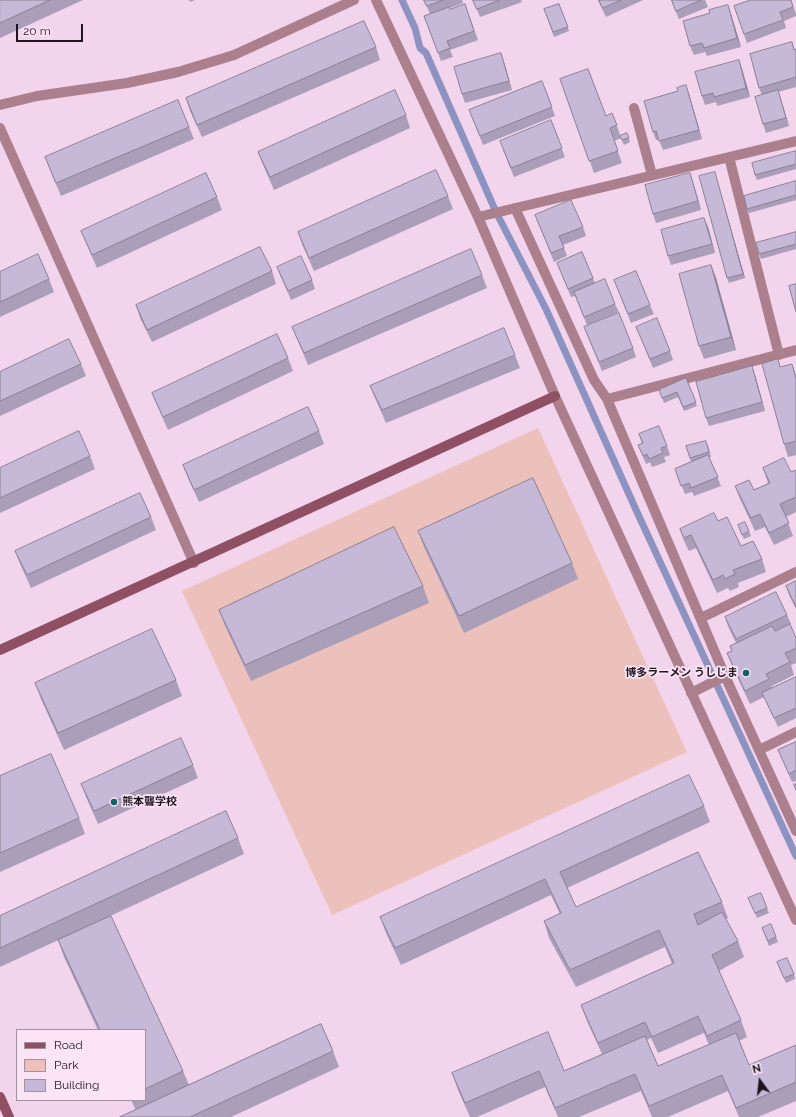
<!DOCTYPE html>
<html>
<head>
<meta charset="utf-8">
<style>
  body { margin:0 }
  #map { position:relative; width:796px; height:1117px; overflow:hidden; background:#f2d4ec; font-family:Raleway,sans-serif }
  canvas { display:block }
  .legend { position:absolute; left:16px; top:1029px; width:130px; height:72px; box-sizing:border-box; background:#fce4f7; border:1px solid #a491a0; margin:0; padding:5px 7px; list-style:none; font-size:12px; color:#1f151d }
  .legend li { display:flex; align-items:center; gap:8px; height:20px }
  .legend b { width:20px; border:1px solid #a491a0 }
  .north { position:absolute; left:740px; top:1061px; width:40px; height:40px; -webkit-text-stroke:3px #fce4f7; paint-order:stroke; rotate:345deg; font-size:11px; font-weight:700; line-height:16px; text-align:center; color:#1f151d }
  .north::after { content:''; display:block; margin:auto; width:14px; height:18px; background:#1f151d; clip-path:polygon(50% 0,100% 100%,50% 72%,0 100%) }
  .scale { position:absolute; left:16px; top:24px; width:67px; height:18px; box-sizing:border-box; border:2px solid #1f151d; border-top:0; padding-left:5px; font-size:12px; line-height:14px; white-space:nowrap; color:#1f151d; -webkit-text-stroke:3px #fce4f7; paint-order:stroke }
</style>
</head>
<body>
<div id="map">
<canvas width="796" height="1117"></canvas>
<ul class="legend">
<li><b style="height:5px;background:#8f5064"></b>Road</li>
<li><b style="height:11px;background:#edc1bb"></b>Park</li>
<li><b style="height:11px;background:#c6b8d7"></b>Building</li>
</ul>
<div class="north">N</div>
<div class="scale">20 m</div>
</div>
<script>
const context = document.querySelector('canvas').getContext('2d');
context.lineJoin = 'round';
function fillPath(path, color) { context.fillStyle = color; context.fill(path, 'evenodd'); }
function stroke(path, color, width, dash) { context.strokeStyle = color; context.lineWidth = width; context.lineCap = dash ? 'butt' : 'round'; context.setLineDash(dash || []); context.stroke(path); }
function label(font, color, halo, rows, align = 'center') {
  context.font = font + ' Raleway,"Noto Sans JP",sans-serif'; context.lineWidth = 3.5; context.setLineDash([]); context.textBaseline = 'middle'; context.strokeStyle = halo; context.fillStyle = color; for (const [text, x, y, turn = 0] of rows) {
    context.save(); context.translate(x, y); context.rotate((+turn || 0) * Math.PI / 180); context.textAlign = isNaN(turn) ? turn : align; if (halo) context.strokeText(text, 0, 0); context.fillText(text, 0, 0); context.restore();
  }
}
fillPath(new Path2D(`
  M538 428 687 752 332 915 182 591Z`), '#edc1bb');
stroke(new Path2D(`
  M402 0 415 28 420 48 426 53 496 212 546 309 637 512 796 856`), '#8c93c0', 7);
stroke(new Path2D(`
  M634 108 652 175`), '#ab7f8c', 10);
stroke(new Path2D(`
  M376 0 478 217 555 396 796 920
  M0 105 37 96 127 83 178 72 234 55 354 0
  M0 128 194 563
  M729 157 779 355
  M515 208 594 380 607 399 725 676 796 831
  M478 217 796 141
  M607 399 796 350
  M701 618 796 572
  M691 693 725 676
  M759 750 796 732`), '#ab7f8c', 10);
stroke(new Path2D(`
  M0 650 555 396
  M0 1097 9 1117`), '#8f5064', 10);
fillPath(new Path2D(`
  M0 0H83L0 38Z
  M189 0H195L190 2Z
  M424 0H462L463 3 450 8V9L465 4 478 40 450 50 453 57 441 61 424 16 430 14Z
  M473 0H521L522 2 480 17Z
  M598 0H643L606 17Z
  M671 0H705L708 7 679 19Z
  M791 0 796 14V16L784 21 786 28 747 43 734 6Z
  M559 4 569 31 554 37 544 9Z
  M710 13 731 14 741 47 707 56 705 52 694 55 690 46Z
  M792 42 794 50 796 49V87L778 92 789 126 766 133 763 124 762 95 759 88Z
  M376 47 380 60 202 137 190 111 186 98Z
  M501 53 512 90 465 103 462 94Z
  M739 60 742 69 750 97 717 106 716 102 705 105 702 96Z
  M560 79 606 116 617 126 621 138 614 141 622 163 594 173Z
  M542 81 555 116 483 145 469 110Z
  M689 94 702 139 663 150 659 140H656L653 132Z
  M406 115 410 128 274 190 263 165 258 152Z
  M551 120 565 157 514 177 503 150Z
  M189 127 194 139 61 196 50 170 45 157Z
  M627 133 630 142 624 145 620 136Z
  M796 151V169L757 180 755 175Z
  M716 176 745 278 729 283 727 278Z
  M796 181V200L749 213 747 209Z
  M693 182 701 210 656 223 653 214Z
  M448 196 453 209 314 271 302 244 298 232Z
  M217 197 222 210 97 268 86 243 81 231Z
  M535 215 583 227 586 236 563 245 567 256 554 262Z
  M708 227 715 253 671 265 668 256Z
  M796 232V249L761 259 759 254Z
  M582 252 595 283 615 304 619 312 587 325 575 296 571 297 557 263Z
  M711 265 716 278 736 350 704 359 699 346Z
  M277 267 312 280 315 289 291 300 280 275Z
  M272 271 276 284 152 342 140 318 136 305Z
  M0 272 49 279 54 292 0 317Z
  M482 275 487 288 308 365 297 339 292 327Z
  M614 280 650 305 654 314 631 323Z
  M584 327 633 348 636 357 602 371Z
  M636 327 670 351 673 360 653 368Z
  M515 355 520 368 386 423 375 398 370 386Z
  M288 358 293 371 168 430 157 405 152 393Z
  M778 359 780 367 792 364 796 375V455L788 457 784 444Z
  M81 364 86 376 0 416V372Z
  M755 375 765 411 709 426 706 418Z
  M686 378 697 406 684 411 678 397 664 403 659 390Z
  M319 431 324 444 199 502 188 478 183 465Z
  M639 434 667 446 670 455 664 457 666 462 652 467 650 462 646 464 638 445 642 444Z
  M708 445 711 457H709L721 486 694 496 692 492 685 494 675 469 691 462 686 446Z
  M90 456 95 469 0 513V468Z
  M763 468 791 472 796 470V512L786 517 793 536 774 545 765 527 755 531 740 499 735 486 754 490 768 483Z
  M151 517 156 530 31 588 20 564 15 551Z
  M718 521 741 546 762 559 766 572 738 583 739 587 730 591 728 588 717 593 696 548 689 551 684 541 680 529Z
  M738 525 749 531 751 536 744 539Z
  M418 531 572 563 578 579 464 633 424 547Z
  M796 581V609L789 595 786 586Z
  M423 586 429 603 251 681 225 626 219 610Z
  M787 615 791 624 775 631 796 638V663L791 665 794 675 772 686V688L796 677V718L778 727 764 697 750 704 732 666 727 653 732 651 730 646 736 643 728 626 725 617Z
  M176 680 182 696 64 750 41 699 35 683Z
  M796 742V781L792 782 778 750Z
  M193 765 198 778 98 824 86 797 81 784Z
  M0 776 79 818 85 834 0 872Z
  M704 806 710 822 567 888 576 907 722 902 728 918 726 919 738 941 744 957 719 971 741 1020 747 1037 739 1041 749 1065 796 1045V1101L758 1117H739L728 1091 668 1117H652L641 1091 579 1117H558L545 1087 477 1117H470L458 1090 452 1073 564 1071 602 1054 587 1021 581 1005 672 964 665 947 576 987 549 938 544 921 560 914 551 895 401 965 386 933 380 917ZM704 1033 709 1045 658 1066 647 1040 651 1038 658 1053Z
  M238 838 244 854 0 967V916Z
  M750 902 767 908 769 913 757 918Z
  M111 916 183 1071 189 1085 321 1024 333 1051 339 1067 231 1117H120L136 1110 131 1100H145V1030H98L64 957 58 940Z
  M762 928 776 937 778 942 769 946Z
  M779 967 794 974 795 979 786 983Z`), '#aa9eb9');
fillPath(new Path2D(`
  M728 5 731 14 741 47 737 38Z
  M501 53 504 62 512 90 509 81Z
  M739 60 742 69 750 97 746 88Z
  M686 85 689 94 702 139 699 130Z
  M778 90 781 99 789 126 786 118Z
  M715 172 716 176 745 278 743 274Z
  M690 173 693 182 701 210 698 201Z
  M704 218 708 227 715 253 712 244Z
  M711 265 716 278 736 350 731 337Z
  M752 366 755 375 765 411 762 402Z`), '#8b8196');
const building = new Path2D(`
  M0 0H50L0 23Z
  M424 0H444L427 6Z
  M473 0H500L477 9Z
  M599 0H621L603 8Z
  M672 0H701L676 11Z
  M751 0H791L793 7 780 12 783 20 744 34 734 6Z
  M465 4 474 31 447 41 450 48 438 53 424 16 449 7 450 9Z
  M559 4 568 27 553 32 544 9Z
  M728 5 737 38 704 48 702 43 690 46 683 21 710 13 709 10Z
  M364 21 376 47 197 125 186 98Z
  M792 42 794 50 796 49V77L759 88 750 54Z
  M501 53 509 81 462 94 454 67Z
  M739 60 746 88 714 97 713 93 702 96 695 72Z
  M588 69 606 116 612 113 617 125 610 128 618 151 589 161 560 79Z
  M542 81 552 107 480 136 469 110Z
  M686 85 699 130 659 141 656 131 653 132 644 101 678 91 677 88Z
  M395 90 406 115 270 177 258 152Z
  M778 90 786 118 763 124 755 97Z
  M178 100 189 127 56 183 45 157Z
  M551 120 562 148 511 168 500 141Z
  M627 133 629 138 622 140 620 136Z
  M796 151V164L755 175 752 163Z
  M436 170 448 196 309 258 298 232Z
  M715 172 743 274 727 278 699 176Z
  M206 173 217 197 92 255 81 231Z
  M690 173 698 201 653 214 645 185Z
  M796 181V195L747 209 744 196Z
  M571 200 583 227 559 236 564 248 551 253 535 215Z
  M704 218 712 244 668 256 661 230Z
  M796 232V244L759 254 756 243Z
  M260 247 272 271 147 330 136 305Z
  M471 249 482 275 304 353 292 327Z
  M582 252 593 278 568 289 557 263Z
  M38 254 49 279 0 302V272Z
  M301 256 312 280 288 291 277 267Z
  M711 265 731 337 699 346 679 274Z
  M636 271 650 305 628 314 614 280Z
  M605 279 615 304 584 317 574 292Z
  M796 284V312L789 286Z
  M619 313 633 348 599 362 584 327Z
  M657 318 670 351 650 359 636 327Z
  M504 328 515 355 382 410 370 386Z
  M277 334 288 358 163 417 152 393Z
  M69 339 81 364 0 401V372Z
  M778 359 780 367 792 364 796 379V441L784 444 762 364Z
  M752 366 762 402 706 418 696 382Z
  M686 378 696 402 683 407 677 392 662 398 659 390Z
  M308 407 319 431 194 490 183 465Z
  M659 426 667 446 661 448 663 453 649 459 647 454 643 456 638 445 643 443 639 434Z
  M79 431 90 456 0 498V468Z
  M706 441 709 452 690 458 686 446Z
  M708 455 718 477 691 488 689 483 681 486 675 469Z
  M784 458 791 472 796 470V497L780 504 789 523 769 533 760 514 751 518 735 486 749 480 754 490 770 483 763 468Z
  M533 478 572 563 459 616 418 531Z
  M140 493 151 517 27 575 15 551Z
  M714 513 718 521 727 517 741 546 753 541 762 559 733 570 735 574 725 579 723 575 713 580 691 535 684 538 680 529Z
  M745 522 749 531 742 535 738 525Z
  M394 527 423 586 245 665 219 610Z
  M796 581V607L786 586Z
  M776 592 787 615 736 639 725 617Z
  M790 624 796 638V648L785 653 790 662 766 674 769 679 745 691 727 653 732 651 730 646 772 626 775 631Z
  M152 629 176 680 58 733 35 683Z
  M796 677V708L774 718 762 693Z
  M181 738 193 765 94 811 81 784Z
  M796 742V770L789 774 778 750Z
  M51 754 79 818 0 853V776Z
  M689 775 704 806 560 872 576 907 698 852 722 902 694 914 698 925 722 912 738 941 712 955 741 1020 707 1036 698 1016 652 1037 645 1022 598 1043 581 1005 674 963 659 930 570 970 544 921 561 913 545 879 395 948 380 917Z
  M794 784H796V790Z
  M226 811 238 838 0 948V916Z
  M761 893 767 908 755 913 748 898Z
  M111 916 183 1071 145 1089V1030H100L58 940Z
  M771 924 776 937 768 941 762 928Z
  M787 958 794 974 784 978 777 962Z
  M321 1024 333 1051 190 1117H120Z
  M548 1032 564 1071 645 1036 658 1066 736 1033 749 1065 796 1045V1082L736 1108 722 1075 649 1106 635 1074 555 1108 539 1071 465 1103 452 1073Z`);
fillPath(building, '#c6b8d7');
stroke(building, '#8b8196', 1);
for (const [x, y, r, color] of [
  [746,673,4,"#116263"],
  [114,802,4,"#116263"]
]) { const dot = new Path2D(); dot.arc(x, y, r, 0, 2 * Math.PI); context.fillStyle = color; context.fill(dot); stroke(dot, '#fce4f7', 1.5); }
label('bold 11px', '#1f151d', '#fce4f7', [
  ["博多ラーメン うしじま",738,673],
  ["熊本聾学校",122,802,"left"]
], 'right');
</script>
</body>
</html>
